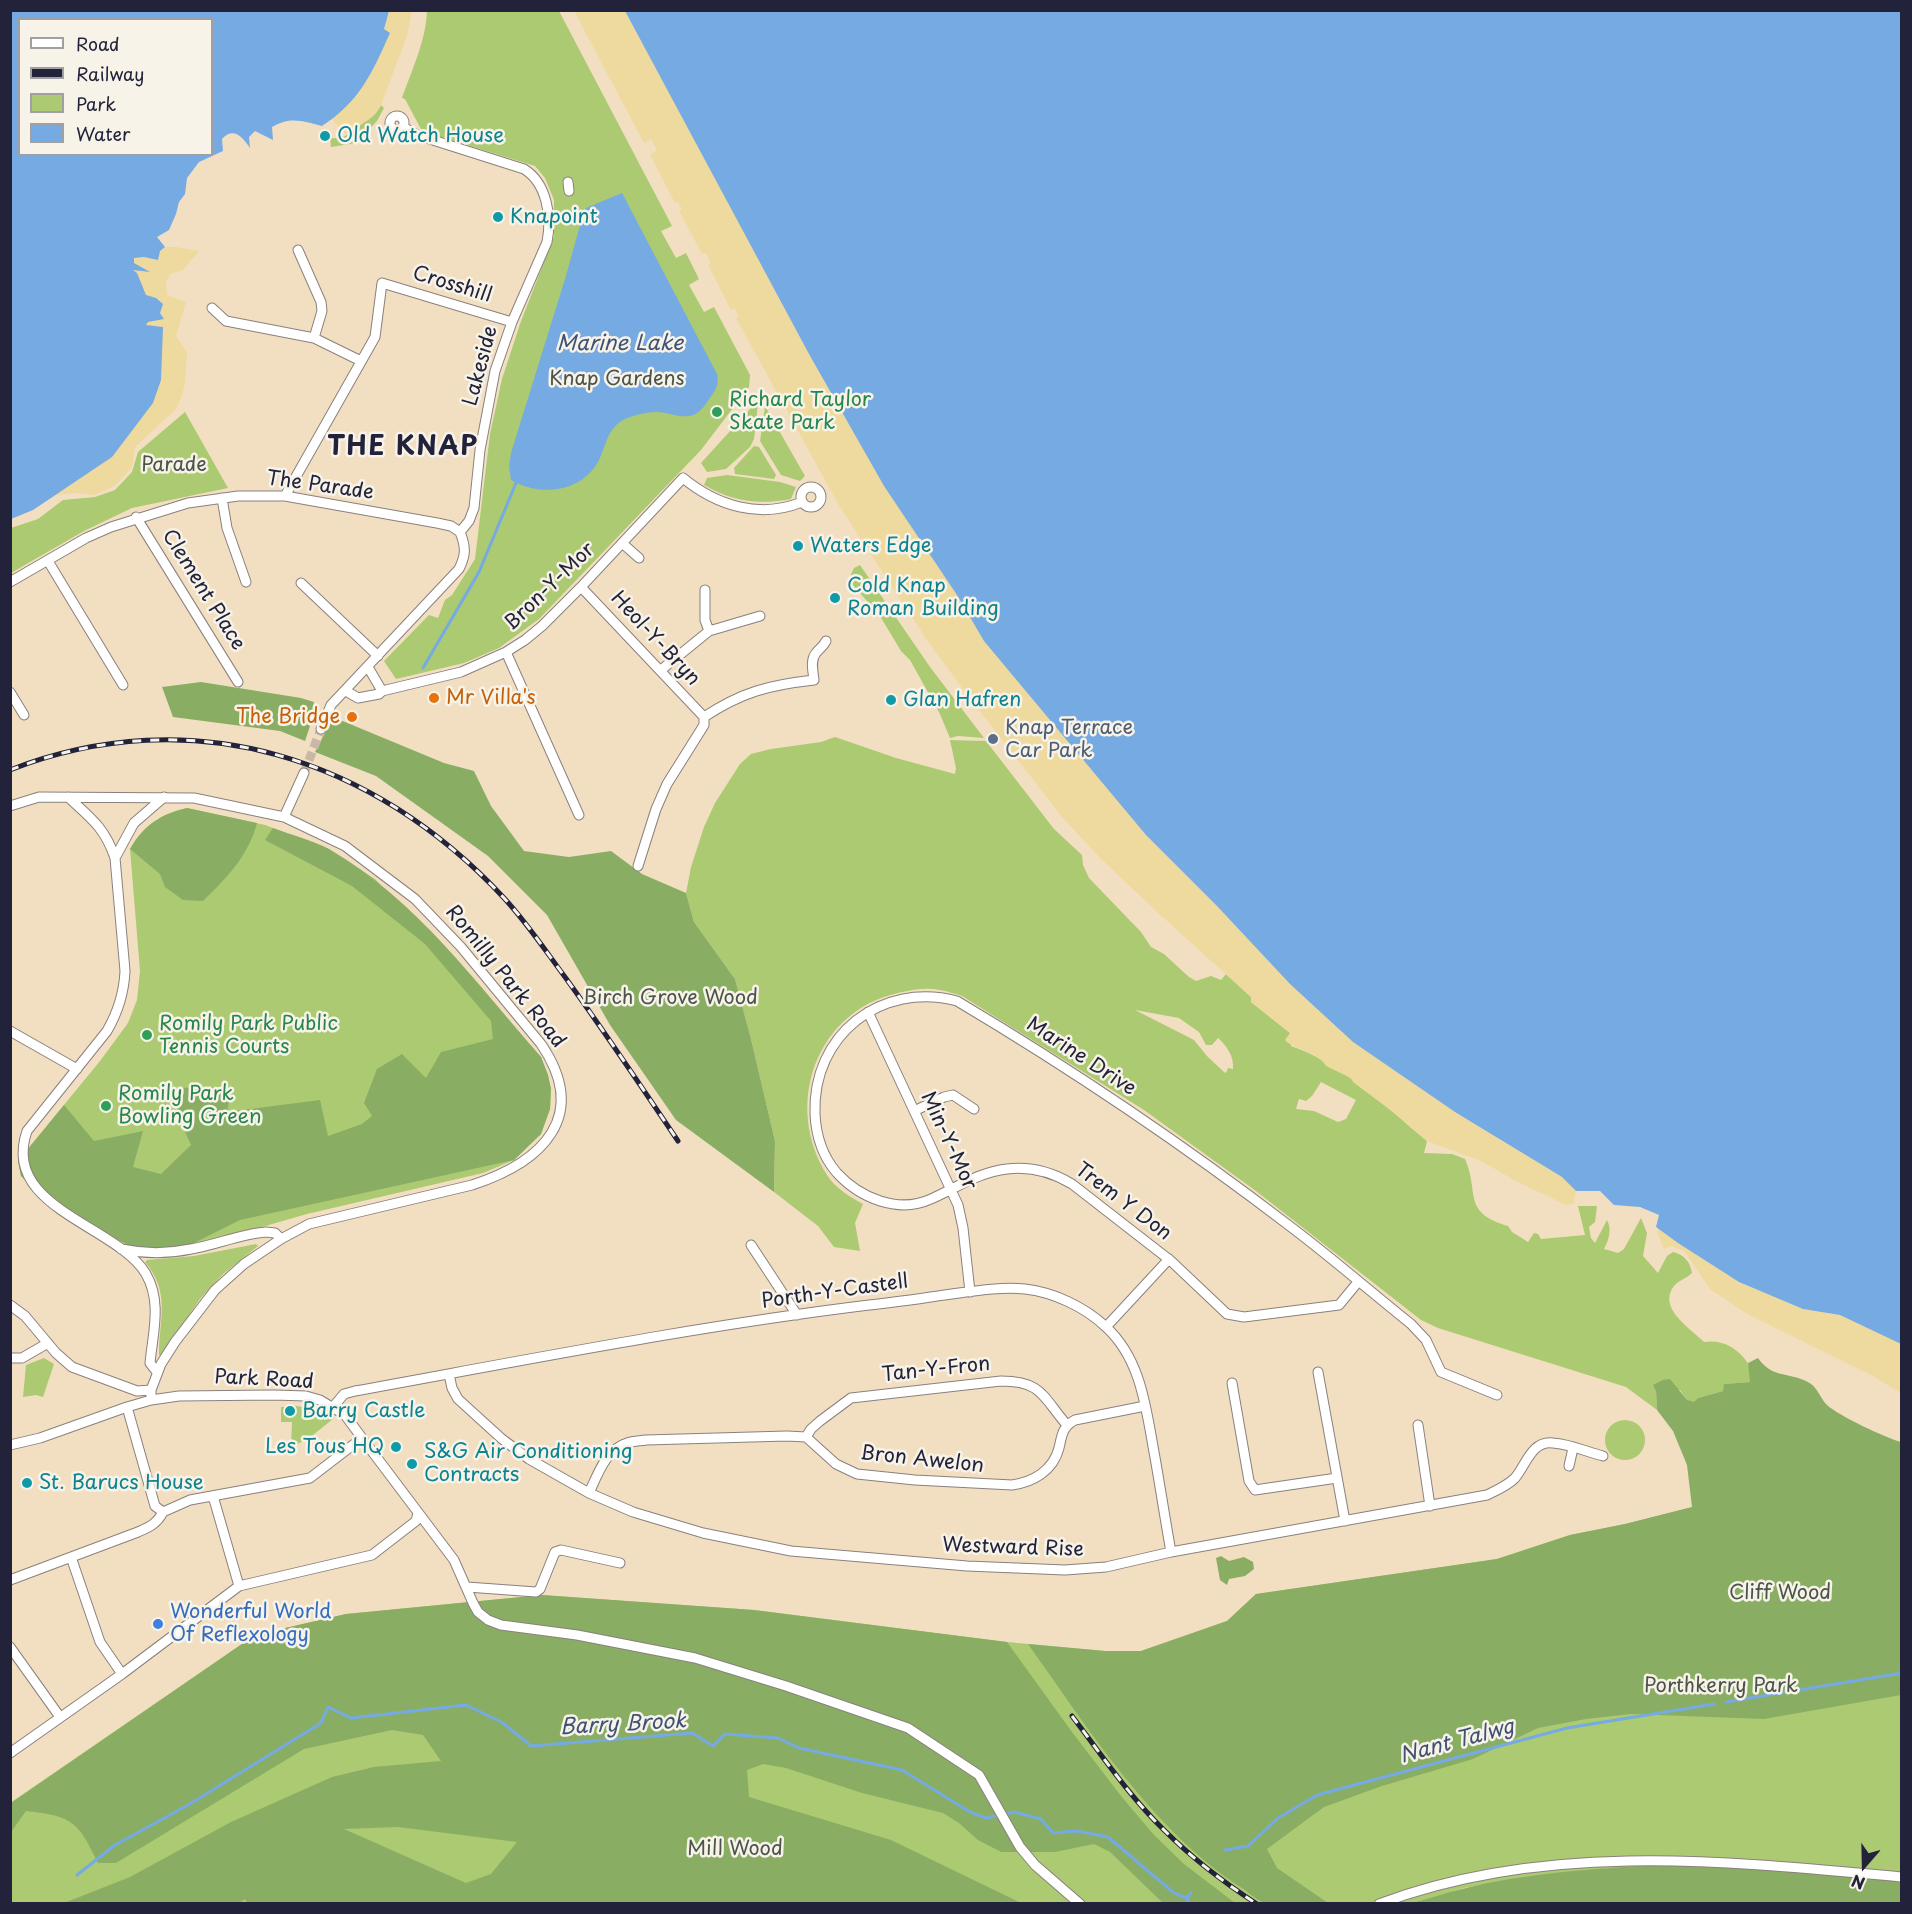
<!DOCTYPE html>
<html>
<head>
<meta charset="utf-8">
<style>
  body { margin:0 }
  #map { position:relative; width:1912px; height:1914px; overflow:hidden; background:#f2dfc2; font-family:"Playpen Sans",sans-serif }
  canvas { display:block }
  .frame { position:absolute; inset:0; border:12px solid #22223b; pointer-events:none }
  .legend { position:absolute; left:18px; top:18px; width:195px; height:138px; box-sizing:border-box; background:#f7f3e8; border:2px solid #a29fa3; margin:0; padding:8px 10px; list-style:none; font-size:18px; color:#22223b }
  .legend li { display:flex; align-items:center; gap:12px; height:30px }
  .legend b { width:30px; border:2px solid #a29fa3 }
  .north { position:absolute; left:1834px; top:1836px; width:60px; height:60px; -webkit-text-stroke:4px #f7f3e8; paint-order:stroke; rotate:200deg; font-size:16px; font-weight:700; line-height:24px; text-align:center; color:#22223b }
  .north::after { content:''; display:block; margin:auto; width:21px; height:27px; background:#22223b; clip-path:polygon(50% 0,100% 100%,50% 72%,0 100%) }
</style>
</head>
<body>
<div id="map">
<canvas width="1912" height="1914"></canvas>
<div class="frame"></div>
<ul class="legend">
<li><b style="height:8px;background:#fff"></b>Road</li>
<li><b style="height:8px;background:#22223b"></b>Railway</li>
<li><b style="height:16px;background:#acca71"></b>Park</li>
<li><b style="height:16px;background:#76aae3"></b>Water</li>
</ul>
<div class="north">N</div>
</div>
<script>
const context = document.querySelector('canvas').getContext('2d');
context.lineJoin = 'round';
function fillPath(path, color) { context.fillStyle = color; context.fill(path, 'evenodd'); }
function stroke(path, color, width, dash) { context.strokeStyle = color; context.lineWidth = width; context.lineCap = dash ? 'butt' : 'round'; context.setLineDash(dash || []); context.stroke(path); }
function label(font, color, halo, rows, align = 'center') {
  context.font = font + ' "Playpen Sans",sans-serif'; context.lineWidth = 5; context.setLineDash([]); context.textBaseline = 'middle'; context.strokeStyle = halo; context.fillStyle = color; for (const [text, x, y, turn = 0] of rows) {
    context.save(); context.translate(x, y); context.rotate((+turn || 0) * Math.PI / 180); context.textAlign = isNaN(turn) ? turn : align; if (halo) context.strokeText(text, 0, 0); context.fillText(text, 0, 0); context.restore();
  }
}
fillPath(new Path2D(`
  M427 11H559L672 226 661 231 676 258 686 253 699 279 689 285 704 312 714 307 750 375 749 387 701 450 539 619 499 648 464 663 396 679 384 661 429 615 438 618 445 600 452 595 475 559 490 434 502 379 520 324 554 236V200L545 178 535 166 422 131 405 99 402 98C412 70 426 40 427 11Z
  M381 105 384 108 377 121 356 143 331 147 330 138C344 139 350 134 359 125 363 121 364 123 368 120 374 116 378 111 381 105Z
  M758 404 754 439 750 447 726 469 707 472 701 463 752 407Z
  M765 406 805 476 800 481 781 475 760 441Z
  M185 412 228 488 132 508 84 531 11 573V528L38 519 63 500 95 497 115 490 132 472 138 452Z
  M754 446 759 447 776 475 774 479 735 474 734 468Z
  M727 475 780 482 796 487 791 499C759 505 733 502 704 485L707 478Z
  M860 565 930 667 984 738 958 736 950 738 939 712 910 660 901 651 880 616 852 584 851 574 854 568Z
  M835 737 896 758 955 774 956 768 950 740 986 741 1054 829 1082 855 1083 865 1089 878 1141 932 1151 947 1164 954 1189 977 1196 981 1211 976 1221 980 1226 974 1251 997V1002L1290 1033 1291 1046C1345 1065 1384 1106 1427 1141L1424 1153 1452 1154 1465 1159C1480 1193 1461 1212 1508 1226L1512 1232 1528 1242 1534 1233 1538 1234 1541 1239 1585 1235 1578 1206H1597L1595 1222 1589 1227 1591 1238 1595 1243 1607 1220C1612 1229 1609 1240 1604 1249L1618 1253 1624 1249 1641 1218 1647 1233 1643 1256 1658 1273 1667 1256 1673 1252C1684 1255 1690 1261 1692 1273 1687 1278 1678 1281 1674 1286 1657 1308 1690 1328 1704 1342 1721 1339 1737 1347 1747 1362 1750 1367 1750 1376 1750 1382L1725 1384 1723 1391 1698 1398 1694 1403 1687 1401 1680 1390 1656 1391 1657 1410 1626 1387 1438 1328 1421 1320 1256 1191 1144 1110 962 996C955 994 947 991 940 990 926 987 911 990 898 993 816 1011 783 1105 827 1175 835 1188 850 1197 863 1204L855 1223 860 1251 834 1247 818 1226 774 1192 775 1141 751 1039 735 979 694 922 686 893 691 867 704 827 715 803 740 764 751 754 771 749 821 742ZM1135 1010 1179 1018 1199 1032 1206 1045H1212L1218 1038C1227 1046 1234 1056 1233 1069L1228 1068 1226 1073 1224 1072 1207 1056 1194 1040ZM1321 1082 1356 1100 1346 1119 1338 1122 1314 1111 1296 1109 1299 1099 1306 1101 1312 1096Z
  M187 808 265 825 327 848 375 879 482 991 541 1057 548 1075 551 1089 550 1109 541 1134 514 1160 483 1173 307 1214 248 1231 192 1244 21 1176 18 1161 100 1061 128 1023 137 1000 140 971 130 849C144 825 161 814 187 808Z
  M256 1244 258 1246 222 1275 200 1299 161 1356 159 1355C159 1319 171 1293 145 1262L147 1260 194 1256Z
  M44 1358 54 1364 43 1397 36 1395 23 1397 26 1365Z
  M297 1406 312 1409 333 1419 313 1435 291 1448 292 1422H281V1407Z
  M1605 1440a20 20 0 1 1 40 0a20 20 0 1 1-40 0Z
  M1901 1470V1881L1611 1868 1525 1878 1464 1888 1409 1904H11L10 1803 255 1635 346 1614 542 1595 754 1610 1007 1642 1105 1651H1141L1227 1621 1256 1594 1497 1559 1570 1535 1625 1524 1693 1507Z`), '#acca71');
fillPath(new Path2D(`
  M201 682 301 698 314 702 313 707 316 708 305 741 280 731 173 717 162 687Z
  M333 717 444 763 474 771 491 806 524 851 569 857 611 851 642 874 686 893 694 922 735 979 751 1039 775 1141 774 1192 676 1120 610 1025 547 915 488 856 376 776 315 752Z
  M187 808 257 823C249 855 226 879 203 901L183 900 165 887 160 874 130 849C144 825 161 814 187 808Z
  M273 828C291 835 312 840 329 849 417 900 475 982 541 1057L548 1075 551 1089 550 1109 541 1134 514 1160 240 1220 192 1244 163 1249 129 1246 96 1228 33 1188 21 1176 18 1161 64 1105 94 1141 143 1131 133 1167 161 1174 191 1145 178 1116 174 1088 232 1087 227 1112 320 1100 328 1136 362 1124 372 1116 364 1103 377 1069 402 1054 426 1078 441 1052 493 1039 491 1021 425 944 352 886 265 840Z
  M1758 1358C1772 1378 1787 1372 1806 1381 1818 1386 1819 1397 1827 1405 1839 1416 1886 1438 1901 1442V1695L1764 1719 1631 1714 1586 1719 1538 1728 1473 1759 1382 1786 1324 1807 1267 1849 1277 1868 1328 1903C1315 1904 1274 1907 1264 1903 1255 1899 1246 1890 1237 1885 1150 1827 1088 1728 1028 1644L1105 1651H1141L1227 1621 1256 1594 1497 1559 1570 1535 1625 1524 1692 1507 1687 1465 1673 1431 1657 1410 1656 1391 1653 1385 1663 1380 1670 1379 1687 1400 1694 1402 1698 1398 1723 1391 1724 1384 1750 1382 1748 1363Z
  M1221 1556 1229 1561 1244 1557 1253 1562 1254 1569 1245 1576 1229 1579 1227 1585 1220 1580 1216 1558Z
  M542 1595 754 1610 1007 1642 1072 1732 1121 1796 1154 1835 1184 1864 1235 1903H1163L1110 1852 1094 1844 1055 1852H1001L978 1840 959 1823 943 1813 862 1793 786 1768 763 1764 747 1770 749 1797 891 1840 1021 1903 248 1904 245 1899 237 1904 64 1903 130 1877 231 1822 332 1777 374 1767 441 1761 423 1735 392 1730 304 1749 116 1863H98C78 1821 72 1816 26 1811L11 1832V1803L255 1635 346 1614ZM398 1827 517 1842 491 1874 466 1883 344 1829Z
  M1656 1865 1768 1868 1902 1881 1901 1904H1409C1427 1899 1444 1893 1462 1889 1525 1873 1592 1869 1656 1865Z`), '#89ae63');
fillPath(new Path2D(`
  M11 11H412L407 36 381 105 376 113 348 135C341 131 333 122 329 114L212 20H20V154L145 224 165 247H176L199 251 183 270 170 274 166 283 167 295 186 302 176 336 187 352 185 383 182 396 176 409 135 447 132 467 116 485 95 495 75 493 56 495 33 510 11 519 144 329 123 237 30 429Z
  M574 11H655L1144 833 1217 906 1290 984 1353 1042 1455 1112 1562 1177 1576 1191 1574 1203 1566 1205 1514 1180 1481 1161 1427 1141 1397 1115 1353 1082 1351 1078 1326 1066C1317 1051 1296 1051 1285 1040L1290 1033 1251 1002V997L1156 911 1100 858 1062 817 965 692 929 643 838 504 736 318 739 316 734 308 731 310 708 265 711 263 706 253 702 254 679 211 682 209 678 202 675 203 650 155 657 150 651 139 644 143Z
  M1659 1229 1739 1282 1803 1309 1840 1315 1901 1344V1393L1873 1376 1747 1314 1710 1289 1684 1251 1671 1246 1664 1249 1657 1232Z`), '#eeda9e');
fillPath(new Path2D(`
  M11 10 389 11 384 29 390 33C372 73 360 101 322 126 303 121 290 116 272 127L273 140 255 131 249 137 250 148C243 138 234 126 222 139L223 151 199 162 187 178 185 194 179 202 176 214 169 230 157 237 165 247 160 251 158 260 144 257 134 258V263L150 272 133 270 137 273 146 295 156 298 163 304 160 313 164 319 148 322 146 325 163 327 161 380 153 403 112 457 33 510 11 519ZM20 20H212V154H20Z
  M625 11H1901V1344L1840 1315 1803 1309 1739 1282 1678 1243 1656 1227 1659 1215 1640 1207 1614 1205 1600 1191H1576L1562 1177 1455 1112 1353 1042 1290 984 1217 906 1146 835 984 641 957 595 884 486 809 354Z
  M622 193 717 374C719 382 717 388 712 395 708 401 703 409 697 413 686 421 669 412 657 412 646 412 635 415 625 419 607 428 607 444 599 460 582 493 540 497 511 480L509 467 511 453 565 279 584 211 586 208Z`), '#76aae3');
stroke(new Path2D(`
  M423 668 479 572 516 483
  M1726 1702 1902 1673
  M1225 1850 1248 1846 1278 1818 1317 1795 1567 1728 1714 1704
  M77 1875 115 1845 188 1805 321 1723 328 1707 351 1718 466 1705 503 1723 531 1746 692 1733 713 1746 725 1734 778 1738 799 1748 902 1770 970 1812 986 1818 1014 1812 1041 1819 1053 1833 1077 1831 1108 1837 1174 1893 1187 1898
  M1189 1904 1187 1898 1191 1893`), '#76aae3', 3);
stroke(new Path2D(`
  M304 773 321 729`), '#c8b9a7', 9, [9, 4.5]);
const minor = new Path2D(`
  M390 123a7 7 0 1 1 14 0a7 7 0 1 1-14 0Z
  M403 127 417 135 524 169C547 183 552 217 547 242L512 322 495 371 480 450 474 508 469 521 460 532
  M568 182 569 191
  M298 250 321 302 322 311 314 338
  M212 308 226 321 314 338 361 361
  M801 497a10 10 0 1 1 20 0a10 10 0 1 1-20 0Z
  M285 496 375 337 382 283 512 322
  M222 498 227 528 246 582
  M136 517 238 682
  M622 543 639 558
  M48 561 123 685
  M10 582 86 538 111 527 188 503 238 496H285L437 523 451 526 460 532
  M301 583 378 656
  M581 587 704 717
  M705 590V620L709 631
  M506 652 579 815
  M368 667 382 691
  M661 670 709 631 760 616
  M346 691 358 698 379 694 382 691 461 672 506 652 525 640 542 626 581 587 683 478C717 506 760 519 802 502
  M10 692 24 715
  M321 729 331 705 459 569C466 555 466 547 460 532
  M68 797C91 818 105 828 115 858
  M10 806 39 797 194 798 284 817 345 846 415 899 461 947 541 1044C590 1116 543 1162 472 1185L309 1224 281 1239 244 1264 215 1290 175 1342 161 1364 151 1390V1400
  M284 817 304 773
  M638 866 656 809 667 784 704 725V717C742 692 769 685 814 680 813 671 810 660 816 653 820 648 823 647 826 641
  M868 1012 958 1205 963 1228 970 1292
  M10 1031 77 1069
  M914 1111 944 1097 953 1095 974 1109
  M751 1245 797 1315
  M121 1249C145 1254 167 1254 191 1249 216 1245 240 1234 266 1232L275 1233 281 1239
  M1358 1282 1339 1305 1244 1317 1227 1314 1171 1261 1072 1184C1052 1172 1031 1166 1007 1169 979 1172 956 1188 931 1199 898 1214 860 1198 837 1173 823 1157 816 1135 815 1114 812 1035 881 981 957 1001 1073 1070 1184 1145 1291 1227 1332 1258 1371 1292 1411 1324L1426 1340 1441 1372 1497 1395
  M10 1305 25 1316 56 1353 72 1367 137 1391 151 1390
  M1106 1327 1169 1259
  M10 1358H22L48 1343
  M157 1372 150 1363C153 1332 162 1302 146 1274 117 1225 0 1208 27 1131L107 1031C118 1012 124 994 125 971L115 858 134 823 164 797
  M1318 1372 1345 1521
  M449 1374 452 1388 458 1399 502 1439 529 1459 589 1493 633 1512 703 1533 791 1551 967 1566 1065 1570 1106 1567 1171 1552 1487 1495C1497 1490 1507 1486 1515 1478 1526 1465 1532 1440 1553 1443 1570 1444 1587 1452 1603 1456
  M1232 1383 1249 1481 1255 1490 1337 1478
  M127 1407 155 1506 163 1512
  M333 1407 344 1394 355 1391C526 1360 697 1326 869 1305 899 1302 929 1297 959 1293 981 1290 1003 1287 1025 1289 1053 1292 1085 1307 1106 1327 1141 1359 1146 1408 1154 1452 1160 1485 1165 1519 1171 1552
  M1418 1425 1430 1506
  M806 1437 811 1429 820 1421 851 1398 1001 1381C1043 1381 1043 1398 1067 1425
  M10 1445 40 1438 127 1407 151 1400 179 1396 274 1395 306 1396 320 1400 345 1415 362 1438 454 1560 473 1603 478 1612 488 1620 501 1625 577 1635 695 1658 786 1686 908 1728 979 1775 1020 1847 1035 1865 1080 1904
  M1569 1466 1573 1448
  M589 1493C597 1476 606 1449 627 1443 633 1441 640 1441 646 1440L787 1436 806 1437 836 1464 857 1474 915 1480 1012 1485C1033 1482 1053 1471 1059 1448 1062 1435 1062 1427 1075 1420L1145 1406
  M213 1496 239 1586
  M163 1512 190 1500 310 1478 362 1438
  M71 1557 100 1642 122 1674
  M10 1580 138 1532C149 1527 157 1524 163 1512
  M467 1587 536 1592 540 1589 555 1552 561 1550 620 1563
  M10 1647 60 1717
  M10 1753 122 1674 239 1586 372 1555 416 1521 418 1513
  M1379 1904C1545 1841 1729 1861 1902 1877`);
stroke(minor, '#8a807e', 11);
stroke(minor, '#fff', 9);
const rail = new Path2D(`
  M10 770C193 699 374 758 504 898 527 923 545 950 565 977 604 1031 641 1086 678 1141
  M1072 1716C1101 1754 1129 1796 1164 1830 1192 1858 1223 1882 1257 1904`);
stroke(rail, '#22223b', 5);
stroke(rail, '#f7f3e8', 3, [9]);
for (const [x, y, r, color] of [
  [325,136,6,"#0f9aa8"],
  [498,217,6,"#0f9aa8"],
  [717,412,6,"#2e9e5b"],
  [798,546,6,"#0f9aa8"],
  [835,598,6,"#0f9aa8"],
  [434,698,6,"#e8710a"],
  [891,700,6,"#0f9aa8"],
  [352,717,6,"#e8710a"],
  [993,739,6,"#5c6f8a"],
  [147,1035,6,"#2e9e5b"],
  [106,1106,6,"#2e9e5b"],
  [290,1411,6,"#0f9aa8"],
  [396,1447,6,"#0f9aa8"],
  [412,1464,6,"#0f9aa8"],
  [27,1483,6,"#0f9aa8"],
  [158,1624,6,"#3f7fe0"]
]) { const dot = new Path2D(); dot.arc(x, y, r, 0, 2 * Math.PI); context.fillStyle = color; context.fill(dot); stroke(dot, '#f7f3e8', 2); }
label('20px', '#0d838f', '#f7f3e8', [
  ["Old Watch House",337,136],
  ["Knapoint",510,217],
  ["Waters Edge",810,546],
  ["Cold Knap",847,586],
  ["Roman Building",847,609],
  ["Glan Hafren",903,700],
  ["Barry Castle",302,1411],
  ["Les Tous HQ",384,1447,"right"],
  ["S&G Air Conditioning",424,1452],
  ["Contracts",424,1475],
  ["St. Barucs House",39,1483]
], 'left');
label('20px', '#22223b', '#f7f3e8', [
  ["Crosshill",452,285,17],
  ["Lakeside",481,366,-75],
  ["The Parade",320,486,8],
  ["Bron-Y-Mor",550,587,-44],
  ["Clement Place",203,590,58],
  ["Heol-Y-Bryn",655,639,47],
  ["Romilly Park Road",505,977,51],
  ["Marine Drive",1081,1057,33],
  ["Min-Y-Mor",948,1141,65],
  ["Trem Y Don",1123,1202,37],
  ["Porth-Y-Castell",835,1292,-8],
  ["Tan-Y-Fron",936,1370,-6],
  ["Park Road",264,1380,3],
  ["Bron Awelon",922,1460,6],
  ["Westward Rise",1013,1548,2]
]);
label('20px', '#4b544b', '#f7f3e8', [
  ["Knap Gardens",617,379],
  ["Parade",174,465],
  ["Birch Grove Wood",670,998],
  ["Cliff Wood",1780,1593],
  ["Porthkerry Park",1721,1686],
  ["Mill Wood",735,1849]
]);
label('20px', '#27864d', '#f7f3e8', [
  ["Richard Taylor",729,400],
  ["Skate Park",729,423],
  ["Romily Park Public",159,1024],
  ["Tennis Courts",159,1047],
  ["Romily Park",118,1094],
  ["Bowling Green",118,1117]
], 'left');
label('20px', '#c56008', '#f7f3e8', [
  ["Mr Villa's",446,698],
  ["The Bridge",340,717,"right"]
], 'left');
label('20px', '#4e5e75', '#f7f3e8', [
  ["Knap Terrace",1005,728],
  ["Car Park",1005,751]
], 'left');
label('20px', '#366cbe', '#f7f3e8', [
  ["Wonderful World",170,1612],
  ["Of Reflexology",170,1635]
], 'left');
label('italic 21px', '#3f5276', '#f7f3e8', [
  ["Marine Lake",620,344],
  ["Barry Brook",623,1725,-3],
  ["Nant Talwg",1457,1742,-15]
]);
context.letterSpacing = '1.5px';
label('bold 26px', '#22223b', '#f7f3e8', [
  ["THE KNAP",403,448]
]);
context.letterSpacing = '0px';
</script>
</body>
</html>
